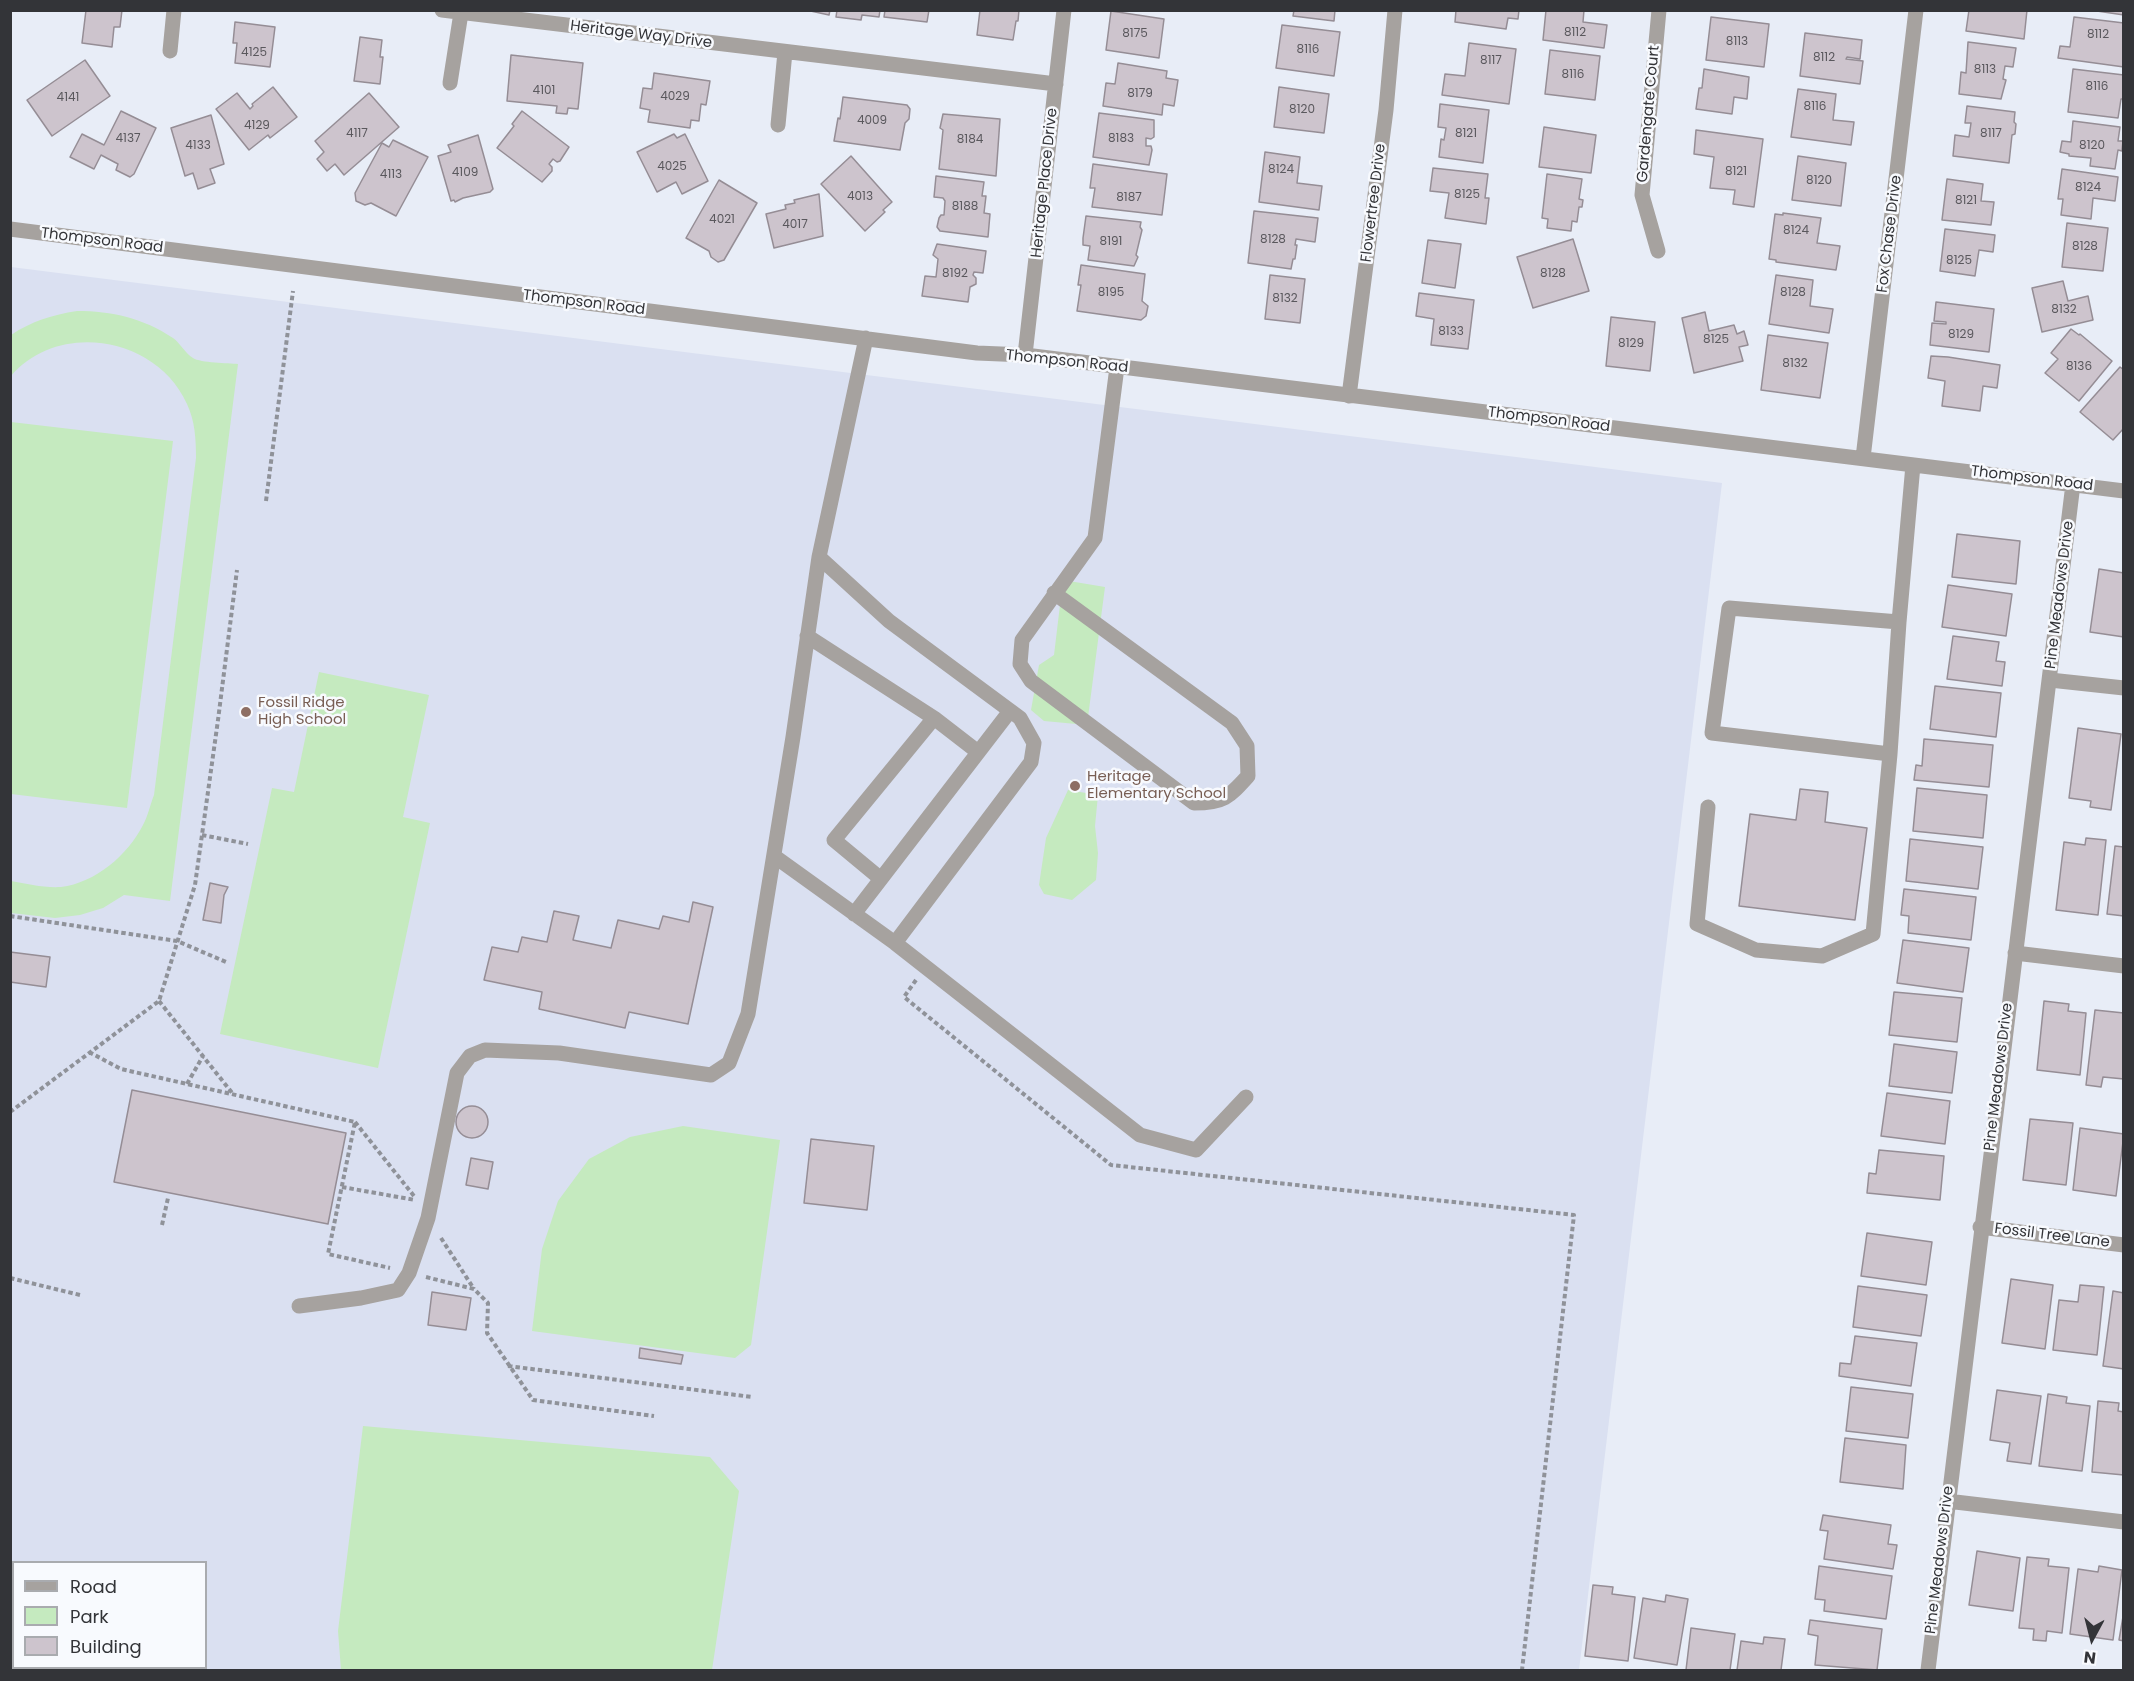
<!DOCTYPE html>
<html>
<head>
<meta charset="utf-8">
<style>
  body { margin:0 }
  #map { position:relative; width:2134px; height:1681px; overflow:hidden; background:#e8edf7; font-family:Poppins,sans-serif }
  canvas { display:block }
  .frame { position:absolute; inset:0; border:12px solid #333438; pointer-events:none }
  .legend { position:absolute; left:12px; top:1561px; width:195px; height:108px; box-sizing:border-box; background:#f8fafe; border:2px solid #a9abaf; margin:0; padding:8px 10px; list-style:none; font-size:18px; color:#333438 }
  .legend li { display:flex; align-items:center; gap:12px; height:30px }
  .legend b { width:30px; border:2px solid #a9abaf }
  .north { position:absolute; left:2062px; top:1609px; width:60px; height:60px; -webkit-text-stroke:4px #f8fafe; paint-order:stroke; rotate:187deg; font-size:16px; font-weight:700; line-height:24px; text-align:center; color:#333438 }
  .north::after { content:''; display:block; margin:auto; width:21px; height:27px; background:#333438; clip-path:polygon(50% 0,100% 100%,50% 72%,0 100%) }
</style>
</head>
<body>
<div id="map">
<canvas width="2134" height="1681"></canvas>
<div class="frame"></div>
<ul class="legend">
<li><b style="height:8px;background:#a6a29f"></b>Road</li>
<li><b style="height:16px;background:#c5eabf"></b>Park</li>
<li><b style="height:16px;background:#cdc4cd"></b>Building</li>
</ul>
<div class="north">N</div>
</div>
<script>
const context = document.querySelector('canvas').getContext('2d');
context.lineJoin = 'round';
function fillPath(path, color) { context.fillStyle = color; context.fill(path, 'evenodd'); }
function stroke(path, color, width, dash) { context.strokeStyle = color; context.lineWidth = width; context.lineCap = dash ? 'butt' : 'round'; context.setLineDash(dash || []); context.stroke(path); }
function label(font, color, halo, rows, align = 'center') {
  context.font = font + ' Poppins,sans-serif'; context.lineWidth = 5; context.setLineDash([]); context.textBaseline = 'middle'; context.strokeStyle = halo; context.fillStyle = color; for (const [text, x, y, turn = 0] of rows) {
    context.save(); context.translate(x, y); context.rotate((+turn || 0) * Math.PI / 180); context.textAlign = isNaN(turn) ? turn : align; if (halo) context.strokeText(text, 0, 0); context.fillText(text, 0, 0); context.restore();
  }
}
fillPath(new Path2D(`
  M11 267 1722 483 1579 1670H11ZM14 1562H206V1668H14Z`), '#dae0f1');
fillPath(new Path2D(`
  M77 311C112 311 143 318 173 338 180 343 185 353 193 358 201 363 228 363 238 364L170 901 124 895 103 908 80 915 55 918 11 913V881C27 884 44 888 61 887 95 883 128 855 143 825 148 816 150 805 154 795L196 458C196 439 195 421 187 404 157 337 59 320 11 376V335C32 321 52 315 77 311Z
  M11 422 173 441 127 808 11 794Z
  M1063 580 1105 587 1087 725 1044 721 1031 710 1039 665 1054 655Z
  M319 672 429 695 403 817 430 823 378 1068 220 1034 272 788 294 792Z
  M1068 790 1098 795 1095 826 1098 853 1096 880 1072 900 1044 894 1039 885 1046 838Z
  M683 1126 780 1140 751 1345 735 1358 532 1331 542 1249 558 1201 589 1159 630 1137Z
  M363 1426 710 1457 739 1491 712 1670H341L338 1631Z`), '#c5eabf');
const building = new Path2D(`
  M86 10H122L120 27H114L112 47 82 43Z
  M806 10H830L829 15Z
  M837 10H880L879 17 862 15 861 20 836 17Z
  M885 10H929L927 22 884 17Z
  M980 10H1019L1018 21H1016L1013 40 977 35Z
  M1294 10H1335L1334 21 1293 16Z
  M1456 10H1519L1518 19 1508 18 1506 29 1455 22Z
  M1546 10H1584L1583 22 1607 25 1604 48 1543 40Z
  M1969 10H2027L2024 39 1966 31Z
  M2090 10H2124V15Z
  M1111 11 1164 19 1159 58 1106 50Z
  M1711 17 1769 24 1764 67 1706 60Z
  M2074 17 2124 23V67L2058 58 2060 46 2070 47Z
  M235 22 275 27 270 67 235 63 237 43H233Z
  M1282 25 1340 32 1334 76 1276 68Z
  M1805 33 1862 40 1860 59 1847 57 1846 59 1863 61 1860 84 1800 76Z
  M360 37 382 40 380 57H383L380 84 354 81Z
  M1968 42 2016 48 2013 67 2005 66 2003 79 2006 80 2001 99 1959 94 1961 72 1966 73Z
  M1469 43 1516 49 1509 104 1442 95 1445 74 1465 76Z
  M1550 50 1600 56 1595 100 1545 94Z
  M511 55 583 63 578 109 568 108 567 114 556 113 557 106 507 101Z
  M85 60 110 96 52 136 27 100Z
  M1118 63 1167 71 1166 78 1178 80 1174 106 1163 104 1162 115 1103 106 1106 83 1115 84Z
  M1704 69 1749 77 1747 99 1734 97 1732 114 1696 109 1699 88H1702Z
  M2073 69 2124 75V99H2121L2118 118 2068 112Z
  M654 73 710 81 706 105 701 104 699 121 691 120 690 128 648 122 650 110 640 108 643 88 652 89Z
  M273 87 297 117 270 138 268 135 249 150 216 109 237 93 250 109 253 106 252 104Z
  M1279 87 1329 94 1324 133 1274 127Z
  M1798 89 1836 94 1833 120 1854 122 1851 145 1791 137Z
  M369 93 399 127 344 175 335 164 327 171 317 159 324 152 315 141Z
  M843 97 907 105 910 109 909 119 905 123 900 150 834 141 838 118 840 119Z
  M1440 104 1489 110 1483 163 1439 157 1441 139 1444 140 1446 128 1438 127Z
  M1967 106 2015 112 2014 122 2016 124 2015 134 2012 135 2009 163 1953 156 1955 135 1969 137 1971 123H1965Z
  M121 111 156 128 134 174 130 177 116 170 118 164 101 155 94 169 70 157 82 134 104 145Z
  M522 111 569 147 560 161 557 162 553 159 549 164 552 167V171L542 182 497 148 514 126 512 124Z
  M1099 113 1154 120V137L1151 139 1146 138V146H1151L1152 150 1149 165 1093 157Z
  M943 114 1000 119 996 176 939 169 943 130 940 128Z
  M211 115 224 164 210 169 215 183 198 189 193 173 185 176 171 128Z
  M2073 121 2120 127 2118 141H2123L2122 151 2118 150 2115 169 2090 166 2091 158 2069 156V154L2060 152 2062 141 2071 142Z
  M1544 127 1596 135 1591 173 1539 167Z
  M1696 130 1763 139 1754 207 1733 204 1735 190 1710 188 1714 157 1694 154Z
  M674 134 677 138 685 134 708 181 682 194 676 182 657 192 637 152Z
  M478 135 493 189 490 192 463 198 455 202 454 200 451 201 438 156 451 152 448 145Z
  M393 140 428 157 396 216 371 203 365 205 356 201 355 193 382 143 389 147Z
  M1265 152 1300 157 1297 183 1322 186 1319 210 1259 202Z
  M851 156 892 202 883 210 885 212 865 231 821 184Z
  M1798 156 1846 163 1841 206 1792 200Z
  M1093 164 1167 174 1162 215 1092 207 1095 188H1090Z
  M1433 168 1488 174 1485 198H1489L1486 224 1445 218 1449 193 1430 191Z
  M2062 169 2118 177 2115 201 2093 198 2091 219 2061 215 2063 199H2058Z
  M1547 174 1582 179 1579 199 1583 200 1582 207H1579L1577 222 1572 221 1571 231 1547 228 1548 219 1542 218Z
  M936 176 984 182 982 196H986L984 213 990 214 988 237 940 231 937 227 939 218 941 215H944L945 201 943 198 934 197Z
  M1947 179 1983 184 1981 201 1994 202 1991 225 1942 220Z
  M719 180 757 203 724 260 718 262 711 257 709 251 686 238Z
  M819 194 823 236 774 248 766 214 786 209 785 205 795 203 794 200Z
  M1254 211 1318 218 1315 242 1296 239 1295 245H1297L1295 259H1293L1291 269 1248 263Z
  M1783 213 1821 218 1817 243 1840 246 1836 270 1776 262V260L1769 259 1775 214 1783 215Z
  M1086 216 1141 222 1140 227 1142 230 1136 255 1138 257 1134 266 1088 260 1090 246 1083 245V238Z
  M2067 223 2108 228 2103 271 2062 267Z
  M1945 229 1995 235 1993 252 1979 250 1975 276 1940 271Z
  M1573 239 1589 291 1533 308 1517 257Z
  M1428 240 1461 244 1455 288 1422 283Z
  M937 244 986 251 983 273 974 272 973 275 976 278V284L970 287 968 302 922 296 925 276 936 277 938 259 933 255Z
  M1081 265 1145 274 1142 301 1148 306 1146 316 1141 320 1077 311 1081 285H1078Z
  M1270 275 1305 279 1300 323 1265 319Z
  M1776 275 1813 280 1810 306 1833 309 1829 333 1769 324Z
  M2063 281 2068 301 2088 296 2093 320 2042 332 2032 288Z
  M1419 293 1474 300 1468 349 1431 345 1434 319 1416 316Z
  M1936 302 1994 309 1989 352 1930 345 1932 323 1946 324V322L1934 321Z
  M1705 312 1709 331 1734 325 1737 334 1744 331 1748 345 1739 347 1743 361 1694 373 1682 318Z
  M1611 317 1655 322 1650 371 1606 366Z
  M2071 329 2079 335 2080 334 2112 361 2079 401 2045 373 2058 359 2051 353Z
  M1768 335 1828 343 1820 398 1761 390Z
  M1931 356 1948 357 2000 365 1997 388 1983 386 1980 411 1942 406 1945 381 1928 378Z
  M2120 367 2124 370V428L2113 440 2080 412Z
  M1957 534 2020 541 2016 584 1952 577Z
  M2099 569 2124 573V637L2090 632Z
  M1948 585 2012 594 2006 636 1942 627Z
  M1953 636 1999 642 1996 661 2005 662 2002 686 1947 679Z
  M1935 686 2001 693 1996 737 1930 729Z
  M2078 728 2121 734 2111 810 2090 807 2091 801 2069 798Z
  M1924 739 1993 745 1989 787 1914 780 1916 765 1922 766Z
  M1917 788 1987 795 1983 838 1913 831Z
  M1800 789 1828 792 1825 822 1867 828 1855 920 1739 906 1750 814 1796 820Z
  M2086 838 2106 840 2098 915 2056 910 2064 842 2085 845Z
  M1910 839 1983 847 1978 889 1906 881Z
  M2115 846 2124 847V916L2107 914Z
  M210 883 228 887 224 895 221 923 203 920Z
  M1904 889 1976 897 1971 940 1908 933 1909 916 1901 915Z
  M693 902 713 907 688 1024 629 1012 625 1028 539 1009 542 992 484 980 492 947 518 952 522 937 547 942 554 911 579 916 573 940 611 948 618 920 659 929 663 916 689 922Z
  M1903 940 1969 948 1963 992 1897 983Z
  M10 952 50 957 46 987 10 982Z
  M1894 992 1962 998 1957 1042 1889 1035Z
  M2044 1001 2069 1004 2068 1011 2086 1013 2080 1075 2037 1070Z
  M2095 1010 2124 1013V1079L2103 1077 2101 1087 2086 1085Z
  M1894 1044 1957 1052 1952 1093 1889 1086Z
  M132 1090 346 1133 328 1224 114 1182Z
  M1887 1093 1950 1101 1945 1144 1881 1136Z
  M456 1122a16 16 0 1 1 32 0a16 16 0 1 1-32 0Z
  M2030 1119 2073 1123 2066 1185 2023 1180Z
  M2080 1128 2124 1134 2116 1196 2073 1190Z
  M811 1139 874 1146 867 1210 804 1203Z
  M1879 1150 1944 1156 1940 1200 1867 1193 1869 1173 1876 1174Z
  M471 1158 493 1162 488 1189 466 1185Z
  M1867 1233 1932 1242 1926 1285 1861 1276Z
  M2011 1279 2053 1285 2045 1349 2002 1343Z
  M2080 1285 2104 1287 2097 1355 2053 1350 2059 1300 2078 1302Z
  M1858 1286 1927 1295 1921 1336 1853 1327Z
  M2113 1291 2124 1293V1369L2103 1366Z
  M432 1292 471 1298 466 1330 428 1325Z
  M1855 1336 1917 1343 1911 1386 1839 1376 1840 1363 1851 1364Z
  M640 1348 683 1355 681 1364 639 1358Z
  M1851 1387 1913 1394 1908 1438 1846 1431Z
  M1997 1390 2041 1396 2031 1464 2007 1461 2010 1443 1990 1440Z
  M2048 1394 2067 1397 2066 1403 2090 1406 2082 1471 2039 1466Z
  M2098 1401 2119 1403 2118 1411 2124 1412V1475L2092 1472Z
  M1845 1438 1906 1445 1903 1489 1840 1482Z
  M1823 1515 1891 1525 1888 1544 1897 1545 1893 1569 1824 1559 1828 1531 1820 1530Z
  M1977 1551 2020 1558 2013 1611 1969 1605Z
  M2027 1557 2049 1559 2048 1566 2069 1568 2062 1633 2047 1631 2046 1641 2033 1640 2034 1629 2019 1628Z
  M1819 1566 1892 1576 1886 1619 1824 1611 1825 1600 1815 1599Z
  M2099 1566 2122 1570 2113 1640 2070 1634 2078 1569 2098 1572Z
  M1593 1585 1613 1587 1612 1594 1635 1597 1628 1661 1585 1656Z
  M1666 1595 1688 1599 1677 1665 1634 1658 1643 1598 1665 1602Z
  M2124 1611V1641L2119 1640Z
  M1810 1620 1882 1629 1877 1670 1815 1665 1818 1636 1808 1634Z
  M1691 1628 1735 1634 1730 1670H1686Z
  M1764 1637 1785 1639 1781 1670H1737L1741 1641 1763 1644Z`);
fillPath(building, '#cdc4cd');
stroke(building, '#958d95', 1.5);
stroke(new Path2D(`
  M266 501 293 291
  M202 835 248 844
  M10 916 177 941 226 962
  M916 980 904 997 1111 1165 1574 1215 1522 1670
  M159 1001 233 1094
  M89 1052 121 1069 355 1122 328 1254 390 1268
  M187 1084 203 1056
  M10 1112 159 1001 195 885 218 720 237 570
  M355 1122 414 1196
  M342 1187 415 1200
  M162 1225 168 1198
  M441 1238 474 1289
  M426 1277 474 1289 488 1303 487 1333 533 1400 654 1416
  M10 1278 80 1295
  M508 1366 752 1397`), '#8f9299', 4, [4.5, 3]);
stroke(new Path2D(`
  M442 10 1056 84
  M170 51 174 10
  M450 83 461 13
  M778 125 785 52
  M10 229 977 353 1025 355 2124 491
  M1658 251 1642 195 1659 10
  M1025 355 1064 10
  M1349 396 1386 110 1395 10
  M1863 458 1916 10
  M819 557 889 621 1020 718 1034 743 1031 762 895 943
  M1054 593 1232 723 1247 746 1248 776C1229 797 1224 803 1194 803L1031 681 1020 664 1022 640 1095 538 1117 367
  M807 636 934 718 978 752
  M2050 680 2124 688
  M1890 754 1899 622
  M1708 807 1697 924 1756 950 1822 956 1873 934 1890 754 1712 733 1729 608 1899 622 1913 465
  M774 856 895 943 1140 1135 1196 1150 1246 1097
  M881 879 834 840 934 718
  M854 914 1010 711
  M2015 953 2124 966
  M1980 1227 2124 1245
  M299 1306 361 1298 398 1290 409 1273 428 1218 457 1073 470 1056 485 1050 559 1053 711 1075 729 1063 748 1014 793 737 819 557 866 338
  M1947 1501 2124 1522
  M1928 1670C1973 1275 2024 880 2073 484`), '#a6a29f', 15);
for (const [x, y, r, color] of [
  [246,712,6,"#8d6e63"],
  [1075,786,6,"#8d6e63"]
]) { const dot = new Path2D(); dot.arc(x, y, r, 0, 2 * Math.PI); context.fillStyle = color; context.fill(dot); stroke(dot, '#f8fafe', 2); }
label('12px', '#5a585d', null, [
  ["8112",1575,33],
  ["8175",1135,34],
  ["8112",2098,35],
  ["8113",1737,42],
  ["8116",1308,50],
  ["4125",254,53],
  ["8112",1824,58],
  ["8117",1491,61],
  ["8113",1985,70],
  ["8116",1573,75],
  ["8116",2097,87],
  ["4101",544,91],
  ["8179",1140,94],
  ["4029",675,97],
  ["4141",68,98],
  ["8116",1815,107],
  ["8120",1302,110],
  ["4009",872,121],
  ["4129",257,126],
  ["4117",357,134],
  ["8121",1466,134],
  ["8117",1991,134],
  ["4137",128,139],
  ["8183",1121,139],
  ["8184",970,140],
  ["4133",198,146],
  ["8120",2092,146],
  ["4025",672,167],
  ["8124",1281,170],
  ["8121",1736,172],
  ["4109",465,173],
  ["4113",391,175],
  ["8120",1819,181],
  ["8124",2088,188],
  ["8125",1467,195],
  ["4013",860,197],
  ["8187",1129,198],
  ["8121",1966,201],
  ["8188",965,207],
  ["4021",722,220],
  ["4017",795,225],
  ["8124",1796,231],
  ["8128",1273,240],
  ["8191",1111,242],
  ["8128",2085,247],
  ["8125",1959,261],
  ["8192",955,274],
  ["8128",1553,274],
  ["8195",1111,293],
  ["8128",1793,293],
  ["8132",1285,299],
  ["8132",2064,310],
  ["8133",1451,332],
  ["8129",1961,335],
  ["8125",1716,340],
  ["8129",1631,344],
  ["8132",1795,364],
  ["8136",2079,367]
]);
label('15px', '#333438', '#f8fafe', [
  ["Heritage Way Drive",641,35,7],
  ["Gardengate Court",1649,114,-85],
  ["Heritage Place Drive",1045,183,-84],
  ["Flowertree Drive",1374,203,-83],
  ["Fox Chase Drive",1890,234,-83],
  ["Thompson Road",102,241,7],
  ["Thompson Road",584,303,7],
  ["Thompson Road",1067,362,6],
  ["Thompson Road",1549,420,7],
  ["Thompson Road",2032,479,7],
  ["Pine Meadows Drive",2060,595,-83],
  ["Pine Meadows Drive",1999,1077,-83],
  ["Fossil Tree Lane",2052,1236,7],
  ["Pine Meadows Drive",1940,1560,-83]
]);
label('15px', '#785e54', '#f8fafe', [
  ["Fossil Ridge",258,703],
  ["High School",258,720],
  ["Heritage",1087,777],
  ["Elementary School",1087,794]
], 'left');
</script>
</body>
</html>
